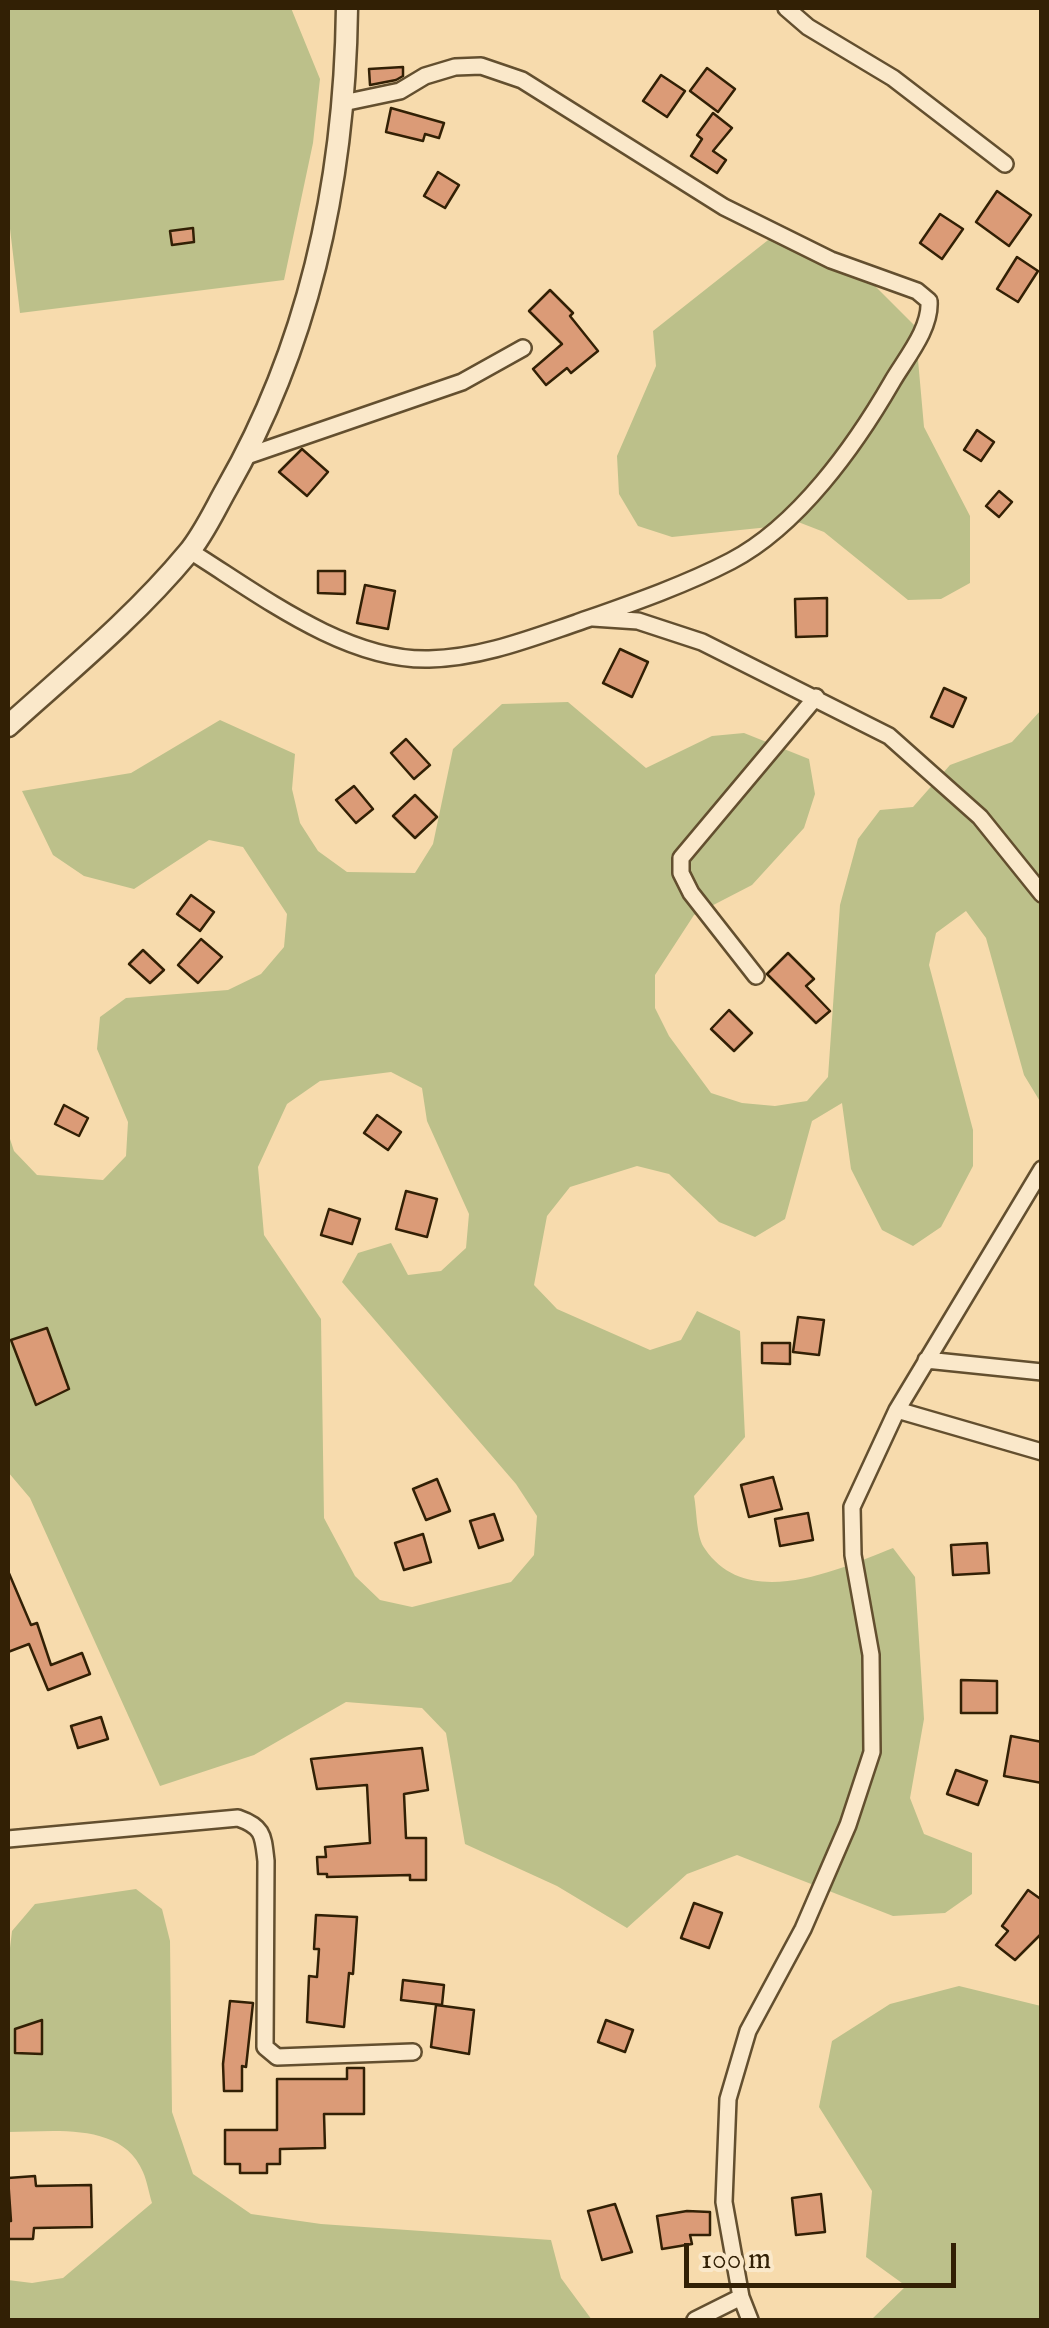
<!DOCTYPE html>
<html>
<head>
<meta charset="utf-8">
<style>
  body { margin:0 }
  #map { position:relative; width:1049px; height:2328px; overflow:hidden; background:#f7dbad; font-family:"IM FELL English",serif }
  canvas { display:block }
  .frame { position:absolute; inset:0; border:10px solid #322005; pointer-events:none }
  .scale { position:absolute; left:684px; top:2243px; width:272px; height:45px; box-sizing:border-box; border:5px solid #322005; border-top:0; padding-left:12px; font-size:30px; line-height:35px; white-space:nowrap; color:#322005; -webkit-text-stroke:8px #fae8ca; paint-order:stroke }
</style>
</head>
<body>
<div id="map">
<canvas width="1049" height="2328"></canvas>
<div class="frame"></div>
<div class="scale">100 m</div>
</div>
<script>
const context = document.querySelector('canvas').getContext('2d');
context.lineJoin = 'round';
function fillPath(path, color) { context.fillStyle = color; context.fill(path, 'evenodd'); }
function stroke(path, color, width, dash) { context.strokeStyle = color; context.lineWidth = width; context.lineCap = dash ? 'butt' : 'round'; context.setLineDash(dash || []); context.stroke(path); }
fillPath(new Path2D(`
  M8 8H291L320 79 313 143 284 280 20 313 8 212Z
  M777 233 866 277 915 326 924 427 970 516V583L941 599 908 600 824 532 793 520 779 526 672 537 638 526 619 494 617 456 656 366 653 331Z
  M568 702 646 768 712 736 744 733 809 759 815 794 804 828 752 885 694 915 655 975V1008L669 1036 711 1093 742 1103 775 1106 807 1101 828 1077 840 905 858 839 880 810 913 807 950 765 1012 742 1041 710V1103L1024 1075 986 938 966 911 936 933 929 965 973 1130V1166L941 1227 913 1246 882 1230 851 1169 842 1103 812 1121 785 1219 755 1237 719 1222 669 1174 637 1166 570 1187 547 1216 534 1285 557 1309 650 1350 681 1340 697 1311 740 1331 745 1437 694 1496C697 1511 696 1537 705 1549 748 1612 839 1569 893 1548L915 1577 924 1719 910 1798 924 1834 972 1853V1894L945 1913 893 1916 737 1855 687 1874 627 1928 557 1886 465 1844 446 1733 422 1708 346 1702 254 1755 160 1786 30 1498 8 1472V1133L14 1151 37 1175 103 1180 126 1156 128 1122 97 1049 100 1017 126 998 228 990 261 974 284 947 287 914 243 847 209 840 134 889 84 876 53 855 22 791 131 773 220 720 295 754 292 789 300 823 318 851 347 872 415 873 433 844 453 749 502 704ZM391 1072 422 1088 427 1121 469 1214 466 1248 441 1271 408 1275 391 1243 358 1253 342 1282 516 1484 537 1516 534 1555 511 1582 412 1607 380 1600 355 1576 324 1518 321 1319 264 1235 258 1167 287 1104 320 1081Z
  M136 1889 162 1909 170 1941 172 2112 193 2174 251 2214 321 2224 551 2240 561 2278 592 2320H8V2280L32 2283 63 2278 152 2203C149 2193 147 2181 143 2172 122 2121 52 2132 8 2132V1965L12 1931 35 1904Z
  M959 1986 1041 2006V2320H871L906 2286 866 2257 872 2191 819 2107 832 2041 890 2004Z`), '#bcc08a');
const building = new Path2D(`
  M403 67V76L396 80 370 85 369 69Z
  M707 68 735 89 718 112 690 91Z
  M661 75 685 91 667 117 643 101Z
  M391 108 444 123 439 138 425 134 423 141 386 132Z
  M713 113 732 128 713 151 726 160 717 173 691 156 702 139 697 135Z
  M438 172 459 185 445 208 424 196Z
  M997 191 1031 215 1009 246 976 222Z
  M940 214 963 229 942 259 920 243Z
  M193 228 194 242 172 245 170 231Z
  M1017 257 1038 271 1018 302 997 289Z
  M550 290 573 313 570 316 598 351 571 373 567 368 546 385 533 369 562 344 529 311Z
  M977 430 994 442 981 461 964 450Z
  M302 449 328 472 307 496 279 472Z
  M999 491 1012 502 999 517 986 506Z
  M318 571H345V594L318 593Z
  M365 585 395 591 388 629 357 623Z
  M827 598V636L796 637 795 599Z
  M620 649 648 662 632 697 603 683Z
  M944 688 966 698 953 727 931 717Z
  M406 739 430 765 414 779 391 753Z
  M354 786 373 809 356 823 336 800Z
  M415 795 437 817 415 838 393 816Z
  M191 895 214 912 200 931 177 914Z
  M201 939 222 957 198 983 178 965Z
  M143 950 164 970 150 983 129 964Z
  M788 953 814 979 806 986 830 1011 816 1023 767 974Z
  M729 1010 752 1033 734 1051 711 1029Z
  M64 1105 88 1118 79 1136 55 1124Z
  M377 1115 401 1132 388 1150 364 1133Z
  M406 1191 437 1199 427 1237 396 1229Z
  M329 1209 360 1219 352 1244 321 1235Z
  M798 1317 824 1320 819 1355 793 1352Z
  M47 1328 69 1389 36 1405 11 1340Z
  M762 1343H790V1364L762 1363Z
  M773 1477 782 1509 749 1517 741 1485Z
  M437 1479 450 1511 426 1520 413 1489Z
  M808 1513 813 1540 780 1546 775 1519Z
  M494 1514 503 1540 479 1548 470 1521Z
  M423 1534 431 1562 404 1570 395 1543Z
  M987 1543 989 1573 953 1575 951 1545Z
  M8 1571 31 1625 37 1623 51 1665 82 1653 90 1674 48 1690 29 1644 8 1652Z
  M961 1680 997 1681V1713H961Z
  M101 1717 108 1739 78 1748 71 1726Z
  M1011 1736 1042 1742V1783L1004 1776Z
  M422 1748 428 1790 404 1794 406 1838H426V1880H410V1875L327 1877V1874H318L317 1857H326L325 1847 370 1843 367 1785 317 1789 311 1759Z
  M956 1770 987 1781 978 1805 947 1794Z
  M1028 1890 1042 1900V1933L1015 1960 996 1945 1008 1931 1002 1926Z
  M694 1903 722 1913 709 1948 681 1938Z
  M316 1915 357 1917 353 1974 349 1973 344 2027 307 2022 309 1976 317 1977 319 1949H314Z
  M403 1980 444 1985 442 2005 401 2000Z
  M230 2001 253 2003 246 2067 242 2066V2091H224L223 2064Z
  M436 2005 474 2010 469 2054 431 2047Z
  M42 2020V2054L15 2053V2029Z
  M606 2020 633 2030 625 2052 598 2042Z
  M347 2068H364V2114H324L325 2148 280 2149V2164H267V2173H240V2164H225V2130H277V2079H347Z
  M35 2176 36 2186 91 2185 92 2227 34 2228 33 2239H8V2221H11L8 2178Z
  M821 2194 825 2232 796 2235 792 2198Z
  M615 2204 632 2252 602 2260 588 2211Z
  M687 2211 710 2212V2235H690L692 2244 662 2249 657 2216Z`);
fillPath(building, '#db9b77');
stroke(building, '#322005', 2.5);
const minor = new Path2D(`
  M786 8 808 27 893 78 1005 164
  M244 457 462 382 523 348
  M190 551C259 594 345 661 429 659 480 658 529 639 576 623 627 605 683 586 731 561 798 526 855 446 892 382 906 358 931 329 929 301L917 291 831 260 724 207 522 80 481 66 455 67 425 76 400 91 343 103
  M593 618 638 621 702 642 889 736 980 817 1042 894
  M756 976 691 893 681 873V858L816 697
  M926 1360 1042 1372
  M897 1410 1042 1452
  M8 1839 238 1818C264 1827 263 1836 266 1861L265 2047 277 2057 413 2052
  M695 2320 741 2297
  M750 2320 741 2297 724 2202 728 2099 748 2031 803 1929 848 1825 872 1752 871 1655 853 1555 852 1507 897 1410 1042 1169`);
const tertiary = new Path2D(`
  M8 726C69 671 135 617 188 553 204 534 215 509 227 488 311 341 345 175 347 8`);
stroke(minor, '#634f2f', 20);
stroke(tertiary, '#634f2f', 25);
stroke(minor, '#fae8ca', 15);
stroke(tertiary, '#fae8ca', 20);
</script>
</body>
</html>
